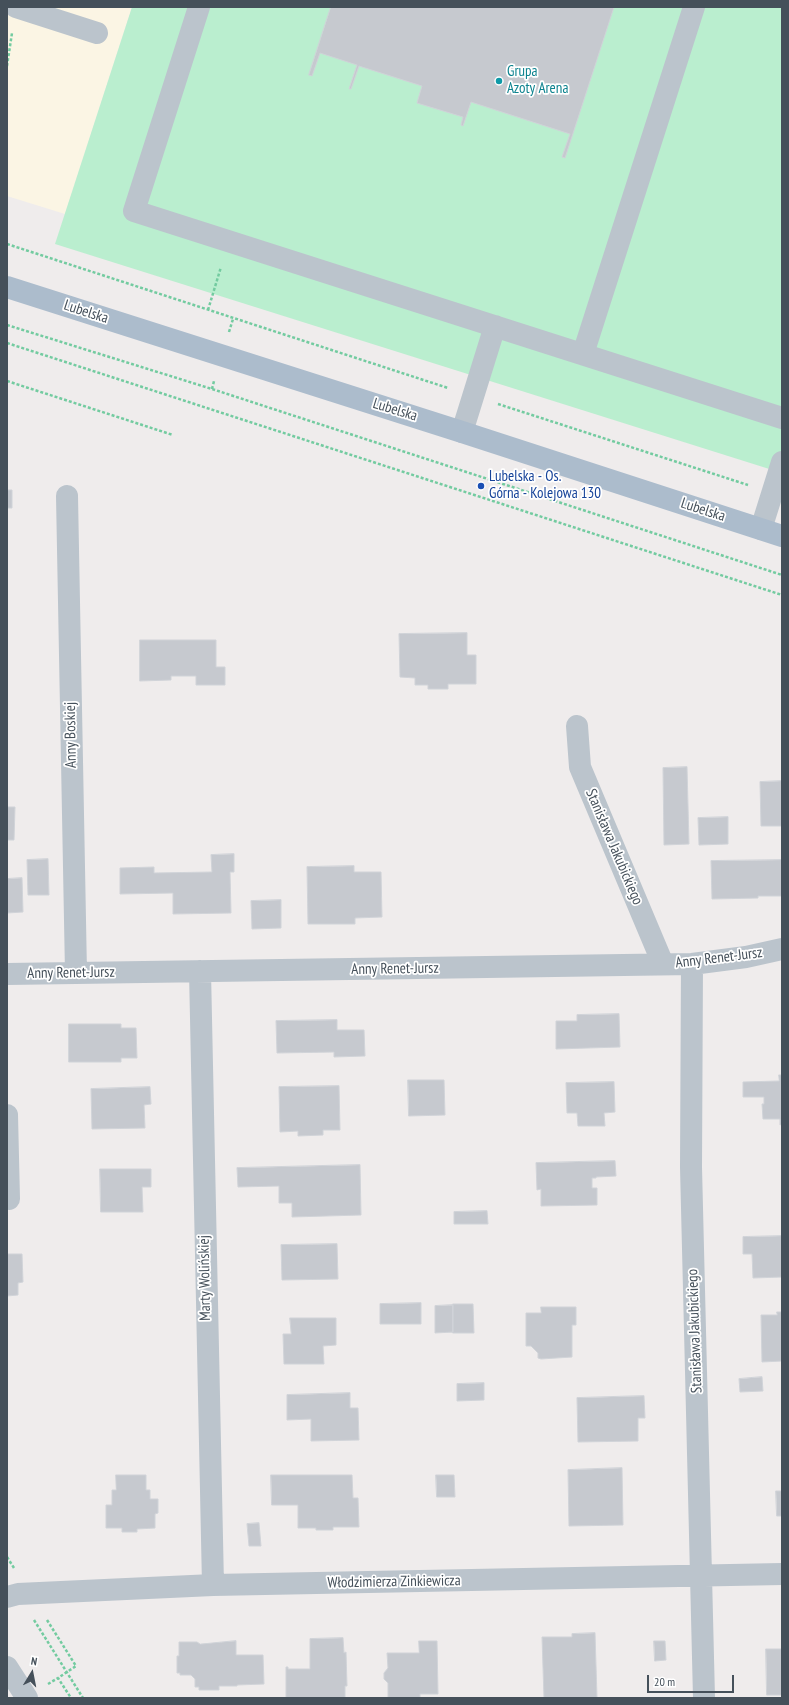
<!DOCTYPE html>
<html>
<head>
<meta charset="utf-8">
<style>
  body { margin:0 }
  #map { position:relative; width:789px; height:1705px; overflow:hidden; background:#efecec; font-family:"PT Sans Narrow",sans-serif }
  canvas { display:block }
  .frame { position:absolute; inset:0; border:8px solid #45505a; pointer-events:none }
  .north { position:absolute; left:12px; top:1653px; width:40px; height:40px; -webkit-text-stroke:3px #fff; paint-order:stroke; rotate:10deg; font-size:11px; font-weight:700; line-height:16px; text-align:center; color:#45505a }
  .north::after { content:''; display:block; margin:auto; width:14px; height:18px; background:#45505a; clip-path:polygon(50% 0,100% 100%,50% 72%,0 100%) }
  .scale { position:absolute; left:647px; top:1675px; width:87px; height:18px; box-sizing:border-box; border:2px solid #45505a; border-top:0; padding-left:5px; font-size:12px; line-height:14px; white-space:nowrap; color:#45505a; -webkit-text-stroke:3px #fff; paint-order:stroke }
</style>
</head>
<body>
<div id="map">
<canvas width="789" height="1705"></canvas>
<div class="frame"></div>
<div class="north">N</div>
<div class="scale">20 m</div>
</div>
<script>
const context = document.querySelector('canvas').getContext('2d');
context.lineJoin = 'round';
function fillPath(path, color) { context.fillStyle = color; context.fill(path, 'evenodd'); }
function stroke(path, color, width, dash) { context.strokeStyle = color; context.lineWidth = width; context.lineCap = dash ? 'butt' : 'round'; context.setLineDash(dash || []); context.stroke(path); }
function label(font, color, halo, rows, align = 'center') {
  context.font = font + ' "PT Sans Narrow",sans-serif'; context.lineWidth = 3.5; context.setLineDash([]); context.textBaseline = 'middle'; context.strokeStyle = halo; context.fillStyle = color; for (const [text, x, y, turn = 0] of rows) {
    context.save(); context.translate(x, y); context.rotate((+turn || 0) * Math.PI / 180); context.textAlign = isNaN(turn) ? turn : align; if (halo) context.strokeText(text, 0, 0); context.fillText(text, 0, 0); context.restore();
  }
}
fillPath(new Path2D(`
  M7 7H132L65 214 7 196Z`), '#fbf5e4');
fillPath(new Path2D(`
  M132 7H782V473L55 244Z`), '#baeecf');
const building = new Path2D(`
  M331 7H614L565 158 562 157 570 134 471 102 463 126 461 125 463 117 417 103 422 86 359 66 351 89H349L357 65 320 53 312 76 309 75Z
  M7 490H12V508H7Z
  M467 633V655H476V684H448V689H428V685H415V678L400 677 399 634Z
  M140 640H216V667H225V685H196V676H171V680L140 681Z
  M687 767 689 844 664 845 663 768Z
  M782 781V826H761L760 782Z
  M7 807H15L14 840H7Z
  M728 817V844L699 845 698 818Z
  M234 854V872H230L231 913 173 914V893L120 894V868L154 867V873L212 872 211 855Z
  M48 859 49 895H28L27 860Z
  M782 860V896H758V898L712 899 711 861Z
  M354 866V872H381L382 917 355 918V924H308L307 867Z
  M22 878 23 912 7 913V879Z
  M281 900V928L252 929 251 901Z
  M619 1014 620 1047 556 1049V1021H577V1015Z
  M337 1020V1030H364L365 1056 334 1057V1052L277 1053 276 1021Z
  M69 1024H121V1028H136L137 1058H121V1062H69Z
  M779 1075H782V1124L780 1125V1119H763L762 1104H764V1097H743V1082L779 1081Z
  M408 1080H444L445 1115 409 1116Z
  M614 1082 615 1112 604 1113 605 1126H578L577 1113H567L566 1083Z
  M339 1086 340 1130H323V1135L298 1136V1131L280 1132 279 1087Z
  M150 1087 151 1104 144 1105 145 1128 92 1129 91 1089Z
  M615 1161 616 1176 596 1177V1178H592V1188H597V1205L541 1206V1189L537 1190 536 1163Z
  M360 1165 361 1215 292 1217V1203H279V1186L238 1187 237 1168Z
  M100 1169H151V1187H142L143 1212H101Z
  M487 1211 488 1224H454V1212Z
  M782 1236V1277L753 1278 752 1254H743V1237Z
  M337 1244 338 1279 282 1280 281 1245Z
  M7 1254H22L23 1282 18 1283V1295L7 1296Z
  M421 1303V1324H380V1304Z
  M453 1304H473L474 1333H453Z
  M453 1305V1332L435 1333V1306Z
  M541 1307H576V1325H572V1357L541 1359 538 1358V1353L531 1346H526V1313H541Z
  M777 1312H782V1361L762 1362 761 1315H777Z
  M290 1318H336V1345L323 1346 324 1364H284L283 1334H291Z
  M762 1377 763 1391 740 1392 739 1379Z
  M484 1383V1400L457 1401V1384Z
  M350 1393V1408H358L359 1440 311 1441V1419L287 1420V1395Z
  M644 1396 645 1418H638V1441L578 1442 577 1398Z
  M622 1468 623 1525 569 1526 568 1470Z
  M116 1475H146V1490H150V1499H158V1513L155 1514V1528L137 1529V1532H122V1528H106V1505H112V1490H116Z
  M271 1475H352L353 1498H358L359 1527H333V1530H316V1528H298V1505H272Z
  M436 1475H454L455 1497H437Z
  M776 1491H782V1516H777Z
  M259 1523 261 1546H249L247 1524Z
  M595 1633 597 1698H544L542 1637H572V1634Z
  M343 1638 344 1653 346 1652 347 1686H345V1698H286V1667H288V1669H310V1639Z
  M236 1641V1655H263L264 1684 237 1685V1686H219V1690H199V1687H195V1679L191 1675H180V1673H177V1656H179V1642H197L200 1644Z
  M419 1641H437L438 1694H420V1698H388V1683L384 1679V1673L388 1668 387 1653H419Z
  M654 1641H665L666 1660 655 1661Z
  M766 1649H782V1695H767Z`);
fillPath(building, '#c6c9cf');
stroke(building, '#d0d3d8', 1);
stroke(new Path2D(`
  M7 66 12 33
  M7 244 448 388
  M208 310 221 267
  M7 325 212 389 782 575
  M229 332 233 319
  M7 343 782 595
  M7 381 173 435
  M212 389 214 381
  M498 404 748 485
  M7 1557 14 1568
  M34 1620 83 1698
  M47 1620 76 1666 58 1678 71 1698
  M48 1684 58 1678`), '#73cba0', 2.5, [3, 2]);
stroke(new Path2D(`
  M16 7 97 33
  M199 7 134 211 782 418
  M583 354 694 7
  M462 432 495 326
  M67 496 76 973
  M761 529 782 462
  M577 726 580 767 663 964
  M692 964 691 1167 704 1698
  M200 971 213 1585
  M7 974 692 964 746 957 782 949
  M7 1115 9 1199
  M7 1597 18 1594 213 1585 782 1574
  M7 1667 27 1698`), '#bbc4cc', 22);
stroke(new Path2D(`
  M7 287 462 432 782 536`), '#acbccc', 22);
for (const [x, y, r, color] of [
  [499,81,4,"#0f9aa8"],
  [481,486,4,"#1a4fb4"]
]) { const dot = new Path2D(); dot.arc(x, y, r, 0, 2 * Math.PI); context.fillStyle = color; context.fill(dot); stroke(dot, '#fff', 1.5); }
label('15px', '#0d838f', '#fff', [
  ["Grupa",507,72],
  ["Azoty Arena",507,89]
], 'left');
label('15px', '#45505a', '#fff', [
  ["Lubelska",86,312,18],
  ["Lubelska",395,410,17],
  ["Lubelska",703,510,18],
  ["Anny Boskiej",71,735,-91],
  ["Stanisława Jakubickiego",614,847,67],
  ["Anny Renet-Jursz",719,958,-7],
  ["Anny Renet-Jursz",395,969,-1],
  ["Anny Renet-Jursz",71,973,-1],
  ["Marty Wolińskiej",205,1278,-91],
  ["Stanisława Jakubickiego",695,1331,-92],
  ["Włodzimierza Zinkiewicza",394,1582,-1]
]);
label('15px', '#164399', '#fff', [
  ["Lubelska - Os.",489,477],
  ["Górna - Kolejowa 130",489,494]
], 'left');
</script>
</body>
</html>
